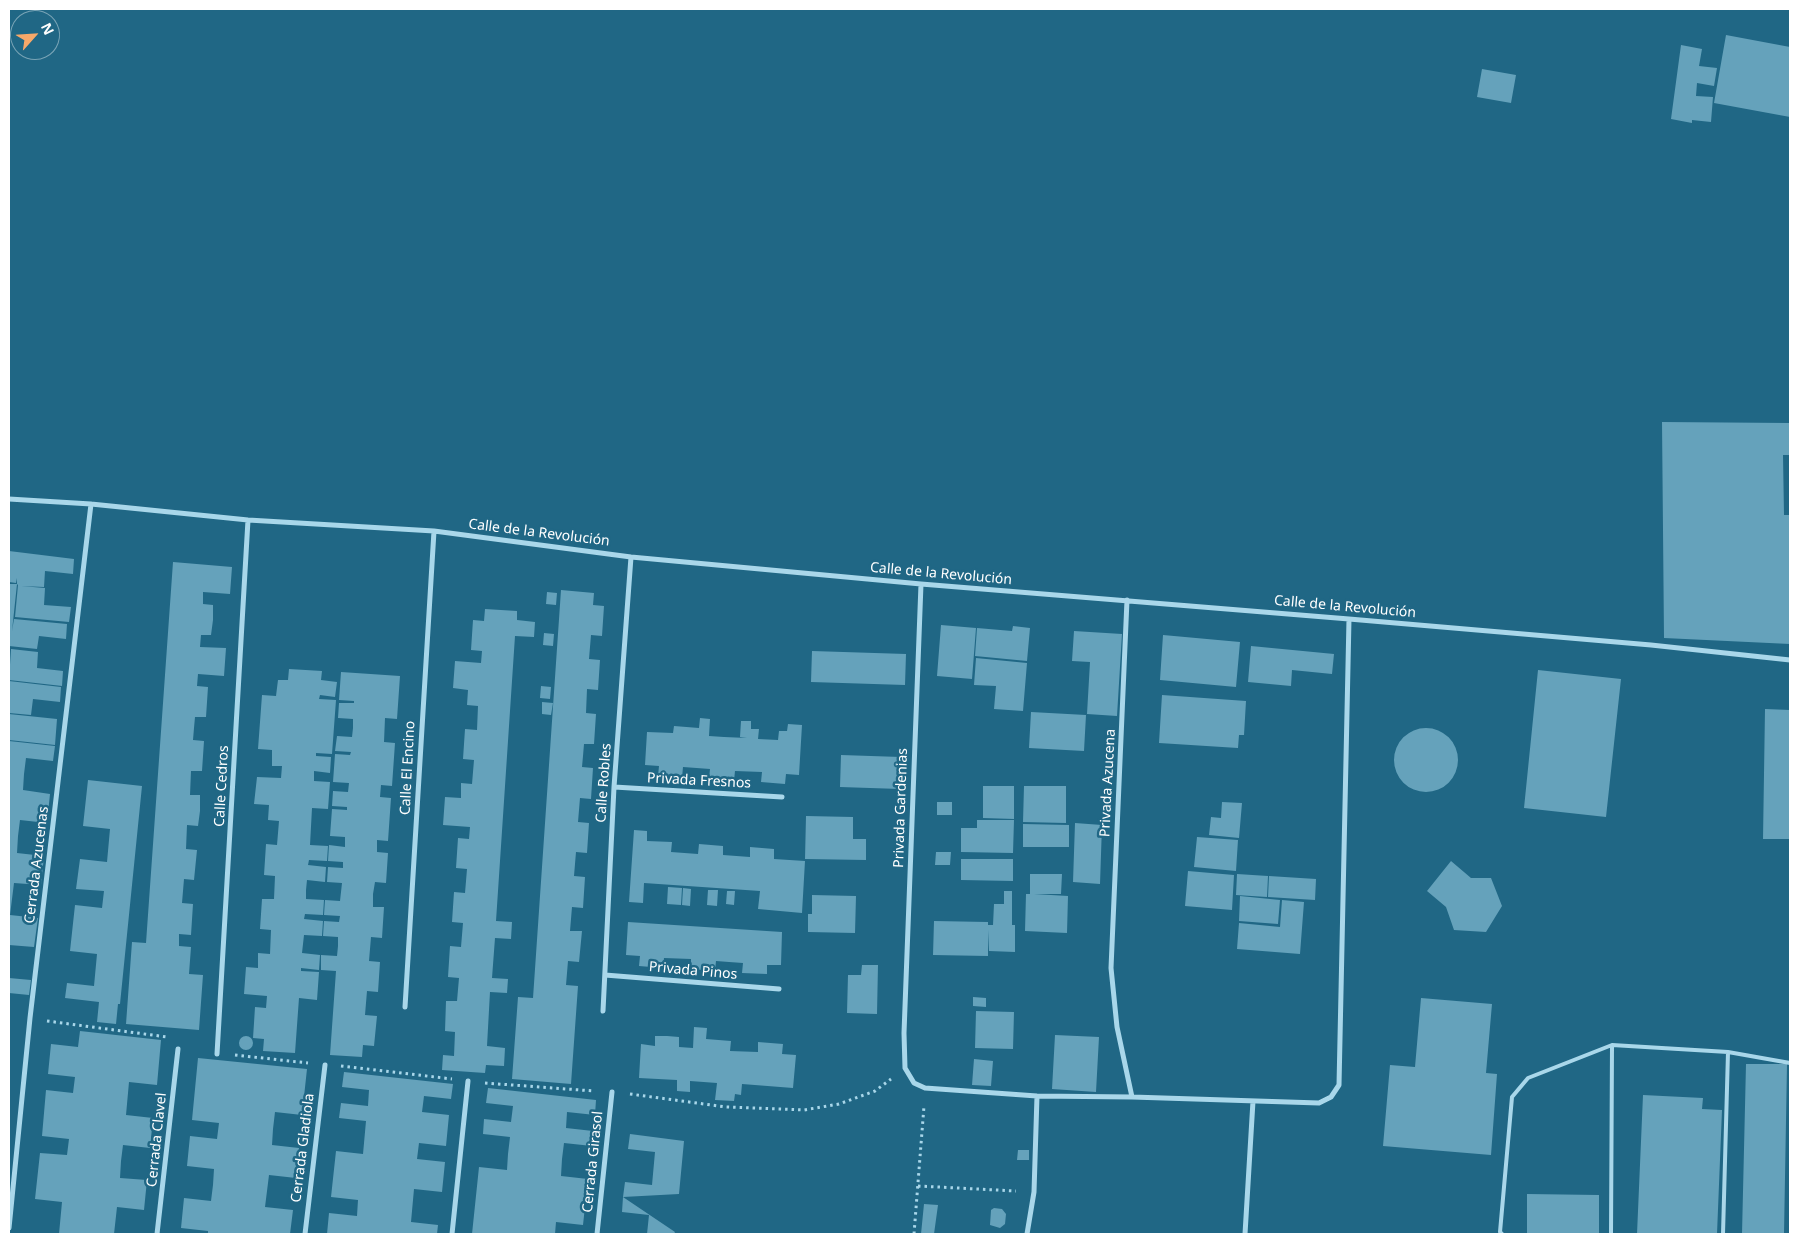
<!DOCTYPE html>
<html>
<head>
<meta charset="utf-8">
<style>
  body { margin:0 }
  #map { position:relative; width:1799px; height:1243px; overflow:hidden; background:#206785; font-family:"Noto Sans",sans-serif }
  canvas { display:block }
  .frame { position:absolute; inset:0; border:10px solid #fff; pointer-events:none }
  .north { position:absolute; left:10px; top:10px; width:50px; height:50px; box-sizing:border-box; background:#206785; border:1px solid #79a4b6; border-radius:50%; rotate:64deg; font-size:14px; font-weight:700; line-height:20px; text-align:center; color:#fff }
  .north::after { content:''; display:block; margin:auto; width:18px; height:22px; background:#f7a869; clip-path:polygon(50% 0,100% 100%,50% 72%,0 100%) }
</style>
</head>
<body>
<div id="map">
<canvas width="1799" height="1243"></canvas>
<div class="frame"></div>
<div class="north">N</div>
</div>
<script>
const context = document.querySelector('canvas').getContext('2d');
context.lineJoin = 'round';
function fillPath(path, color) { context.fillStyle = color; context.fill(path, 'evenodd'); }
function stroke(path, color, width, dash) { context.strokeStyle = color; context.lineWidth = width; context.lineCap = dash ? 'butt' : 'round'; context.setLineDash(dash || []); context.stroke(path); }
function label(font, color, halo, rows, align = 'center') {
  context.font = font + ' "Noto Sans",sans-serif'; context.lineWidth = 5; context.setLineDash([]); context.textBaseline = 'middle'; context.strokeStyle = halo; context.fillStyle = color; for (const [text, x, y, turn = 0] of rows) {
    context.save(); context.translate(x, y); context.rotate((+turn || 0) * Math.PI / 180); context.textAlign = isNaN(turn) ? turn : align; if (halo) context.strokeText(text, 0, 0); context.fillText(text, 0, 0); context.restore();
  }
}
fillPath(new Path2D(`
  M1726 35 1790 47V117L1714 103Z
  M1681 45 1702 49 1699 66 1717 68 1714 86 1697 83 1696 96 1713 97 1711 122 1692 120V123L1671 119Z
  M1482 69 1516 75 1511 103 1477 97Z
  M1662 422 1790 423V455H1783L1784 515H1790V644L1664 638Z
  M9 551 74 559 73 574 45 571 44 587 21 586 45 588 44 605 71 607 69 622 15 617 18 585 17 584V578L16 583 9 582Z
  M173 562 232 567 230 594 203 592V604L213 605V620L211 635H201L200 647 226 648 224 676 198 674 197 686 208 687 206 717H195L194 728 193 740 204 741 202 771H191L190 795H200V811L198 826 187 825 186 849 197 850 194 880 184 879 182 903 193 904 191 935 179 934V946L191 947 189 974 203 975 199 1030 126 1024 132 942 146 943Z
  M9 584H17L12 631 14 619 67 624 66 639 39 636 37 649 9 646Z
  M561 590 594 593 593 605 604 606 602 636 591 635 589 659 600 660 598 690 587 689 586 713 596 714 594 744H584L583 756 582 767 593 768 591 799 580 798 578 822 589 823 587 853 576 852 574 876 585 877 583 908 572 907 570 931H582L579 962 568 961 566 985 578 986 571 1084 512 1079 518 997 533 998Z
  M547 592 557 593 556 605 546 604Z
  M485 609 517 611V620L535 622 534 637 515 636 496 921 512 922 511 939 495 938 492 978 508 979 507 993 490 992 487 1046 505 1048 504 1066 486 1065 485 1073 442 1070 443 1055 454 1056 455 1032 445 1031 446 1001H457L459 978 448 977 450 946 461 947 463 923 452 922 454 892 465 893 467 869 456 868 458 838 469 839 470 827 443 825 445 797 461 798V783L472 784 474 760 463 759 465 729 477 730 478 706 467 705 468 690 453 688 455 661 481 663 482 651 471 650 473 620 484 621Z
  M941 625 976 628 972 679 937 676Z
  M1013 626 1030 628 1027 661 975 656 977 628 1012 631Z
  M1074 631 1122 634 1117 716 1087 714 1090 662 1072 661Z
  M544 633 554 634 553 646 543 645Z
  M1163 635 1240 642 1236 687 1160 680Z
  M1251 646 1334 654 1332 674 1292 670 1291 686 1248 682Z
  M11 649 38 652 37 668 63 671 62 686 9 680Z
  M812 651 906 654 905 685 811 682Z
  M976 658 1027 663 1023 711 994 709 996 686 974 685Z
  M289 669 322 671 321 680 337 682 335 697 320 695 319 699 336 700 332 754 316 753V756L331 757 330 773 314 771V781L330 782 328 809 312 808 310 845 328 846 327 861 309 860 308 865 326 867 325 882 307 880 306 890V899L324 900 323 915 305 914 304 919 323 921 322 936 304 935 302 953 320 955 319 970 301 968V971L319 972 317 1000 299 998 295 1053 263 1051 264 1039 253 1038 254 1023 255 1007 266 1008 267 996 244 994 246 967 258 968V953L270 954 271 930 260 929 262 899H274L275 876 264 875 266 844 277 845 279 821 268 820 269 805 254 804 257 777 281 778 282 766H272V750L258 749 262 695 276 696 278 680H288Z
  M1538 670 1621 679 1606 817 1524 808Z
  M341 672 400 676 397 719 385 718 384 742 395 743 392 786 381 785 380 797 391 798 388 841 377 840V852L388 853 386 883 375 882 373 894V907H384L382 938 371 937 369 961 380 962 378 992 367 991 365 1015 377 1016 374 1046 363 1045 362 1057 330 1055 336 971 321 970V955L337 956 338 946V937L323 936 324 921 339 922 340 916 324 915 325 900 340 901 342 883 327 882 328 867 343 868V862L328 861 329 845 345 847V837L330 836 332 809 347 810V807L332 806 333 791 348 792 349 783 333 782 335 754 350 755 351 752 335 751 337 736 352 737 353 728V719L338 718 339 703H354V701L339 700Z
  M9 681 61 687 60 702 33 699 31 715 9 713Z
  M541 686 551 687 550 699 540 698Z
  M1162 695 1246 701 1244 735H1239L1238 748 1159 743Z
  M542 702 553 703 551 715 542 714Z
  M1765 709 1790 710V839H1763Z
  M1031 712 1086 715 1084 751 1029 748Z
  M9 714 57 719 55 745 9 740Z
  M700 718 710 719 709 736 724 737 747 738 740 737 741 721H751V729H759L758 739 778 740 779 731H787L788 724 802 725 799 775 786 774 785 784 761 782 762 772 735 771 734 781 709 779 710 769 683 767 682 778 658 776 659 766 645 765 647 732 673 733 674 726 699 728Z
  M1394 760a32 32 0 1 1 64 0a32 32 0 1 1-64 0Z
  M9 741 55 746 53 761 26 758 24 774 23 790 50 794 47 823 20 820 18 836 17 853 44 856 41 885 14 883 10 915 38 918 34 947 9 945Z
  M841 755 901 757 900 789 840 787Z
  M88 780 142 786 120 1004H112H118L116 1024 97 1022 99 1002 65 998 67 983 94 986 97 954 70 951 75 905 102 908 104 891 76 889 80 859 107 862 110 829 83 826Z
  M983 786H1014V819L983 818Z
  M1024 786H1066V823L1023 822Z
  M937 802H952V815H937Z
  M1222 802 1242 803 1239 838 1209 835 1211 817 1221 818Z
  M806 816 853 817V839H866V860L805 859Z
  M977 820H1014L1013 853 961 852V828H977Z
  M1075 823 1102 825 1100 884 1073 882Z
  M1023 824 1069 825V847H1023Z
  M634 830 647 831V841L672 842 671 852 698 854 699 844 723 846V855L750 857V847L774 849V859L805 861 802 913 758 909 760 891 644 883 643 903 629 902Z
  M1197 837 1238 840 1236 871 1194 867Z
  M936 852H951L950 865H935Z
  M961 859H1013V881L961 880Z
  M1451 861 1471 878H1491L1502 906 1486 932 1454 930 1446 907 1427 891Z
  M1188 871 1234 875 1232 910 1185 906Z
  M1030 874H1062L1061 894H1034L1068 896 1067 933 1025 931 1026 894H1030Z
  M1237 874 1268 876 1267 897 1236 895Z
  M1269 876 1316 879 1315 900 1268 897Z
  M668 887 682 888 681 905 667 904Z
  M683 888 691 889 690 906 682 905Z
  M708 890H718L717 906 707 905Z
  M727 891H735L734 905 726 904Z
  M1004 891H1012V925H1015V952L989 951 988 930V956L933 955 934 921 988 922V925H993L994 904H1004Z
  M812 895 856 896 855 933 808 932V914H812Z
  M1240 896 1280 900 1278 924 1239 921Z
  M1282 900 1304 902 1300 954 1237 949 1239 923 1280 927Z
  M628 922 782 932 781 965H767V974L742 973 743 963 729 962 716 961 715 971 691 969V959L664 958 663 968 639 966 640 956 626 955Z
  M862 965H878L877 1014 847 1013 848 975H861Z
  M9 978 31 980 29 995 9 993Z
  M973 997 986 998V1007L973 1006Z
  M1421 998 1492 1004 1486 1073 1497 1074 1491 1155 1383 1146 1390 1065 1415 1067Z
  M976 1011 1014 1012 1013 1049 975 1048Z
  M694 1027 707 1028 706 1039 731 1041 730 1051 758 1052V1042L783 1044 782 1054 796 1055 793 1088 742 1084 741 1095 735 1094 734 1101 715 1100 717 1083 690 1081V1092L677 1091V1080L639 1078 641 1044 655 1046V1036H667L679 1037V1047L693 1048Z
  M80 1031 161 1040 157 1085 129 1082 126 1115 153 1118 150 1148 123 1145 121 1161 120 1178 147 1180 144 1210 117 1207 114 1234H59L62 1202 35 1199 40 1153 67 1155 69 1139 42 1136 46 1090 73 1093 75 1077 48 1074 51 1044 78 1047Z
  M1055 1035 1099 1037 1096 1092 1052 1089Z
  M239 1043a7 7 0 1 1 14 0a7 7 0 1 1-14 0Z
  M198 1058 307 1069 302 1115 275 1112 273 1129 272 1145 299 1148 296 1178 269 1175 265 1207 293 1210 290 1234H208V1231L181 1228 184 1198 211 1201 213 1185 214 1169 187 1166 190 1136 217 1139 219 1123 192 1120Z
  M974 1059 993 1061 991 1086 972 1085Z
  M1746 1064H1787L1784 1234H1742Z
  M344 1072 453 1084 451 1099 424 1096 422 1112 449 1115 446 1146 419 1143 417 1159 445 1162 442 1192 414 1189 411 1222 438 1225 437 1234H327L329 1213 357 1216 358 1200 331 1197 336 1151 363 1154 366 1121 339 1118 341 1103 368 1106 369 1090 342 1087Z
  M488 1088 596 1100 595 1115 567 1112 566 1128 593 1131 592 1146 564 1143 562 1159 561 1176 588 1179 583 1225 556 1222 555 1234H472L479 1167 507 1170 508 1154 510 1137 483 1134 484 1119 511 1122 513 1106 486 1103Z
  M1643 1095 1703 1098 1702 1109 1722 1110 1717 1234H1637Z
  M630 1134 684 1141 679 1194 623 1197 625 1182 652 1185 655 1152 628 1149Z
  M1018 1150H1029V1160H1017Z
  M1527 1194 1599 1195V1234H1527Z
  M623 1197 675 1232 674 1234H647L649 1215 622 1212Z
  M924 1204 938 1205 934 1234H921Z
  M994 1208 1002 1209 1006 1214 1005 1224 1000 1228 990 1225 991 1210Z`), '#65a2bb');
stroke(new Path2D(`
  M47 1021 167 1037
  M235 1055 308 1063
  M341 1066 452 1079
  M485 1083 594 1091
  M630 1094 726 1107 804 1110 839 1104 875 1091 891 1079
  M918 1186 1016 1191
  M914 1234 924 1106`), '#a9d7ea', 3, [2.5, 4]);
stroke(new Path2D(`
  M1502 1234 1500 1232 1512 1097 1528 1078 1612 1045 1728 1052 1790 1063
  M1611 1234 1612 1045
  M1723 1234 1728 1052`), '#a9d7ea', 4);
stroke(new Path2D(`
  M9 499 91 504 248 520 434 531 631 557 921 584 1349 619 1651 645 1790 660
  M921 584 904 1033 905 1068 914 1083 925 1088 1037 1096 1132 1097 1319 1103 1331 1097 1339 1085 1349 619
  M1127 600 1111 968 1117 1027 1132 1097
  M614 787 782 797
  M605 975 779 989
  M405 1007 434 531
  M603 1011 614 787 631 557
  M217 1054 248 520
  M9 1228 30 1018 91 504
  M157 1234 178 1049
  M305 1234 325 1065
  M452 1234 468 1081
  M597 1234 612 1092
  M1027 1234 1034 1192 1037 1096
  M1245 1234 1253 1101`), '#a9d7ea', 5);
label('14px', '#fff', '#206785', [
  ["Calle de la Revolución",539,533,7],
  ["Calle de la Revolución",941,574,5],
  ["Calle de la Revolución",1345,607,5],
  ["Calle El Encino",408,768,-87],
  ["Privada Fresnos",699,781,3],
  ["Calle Robles",604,783,-86],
  ["Privada Azucena",1108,783,-87],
  ["Calle Cedros",222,786,-87],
  ["Privada Gardenias",901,808,-88],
  ["Cerrada Azucenas",37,865,-83],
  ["Privada Pinos",693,971,5],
  ["Cerrada Clavel",157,1140,-84],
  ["Cerrada Gladiola",303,1148,-83],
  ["Cerrada Girasol",593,1162,-84]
]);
</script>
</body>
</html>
